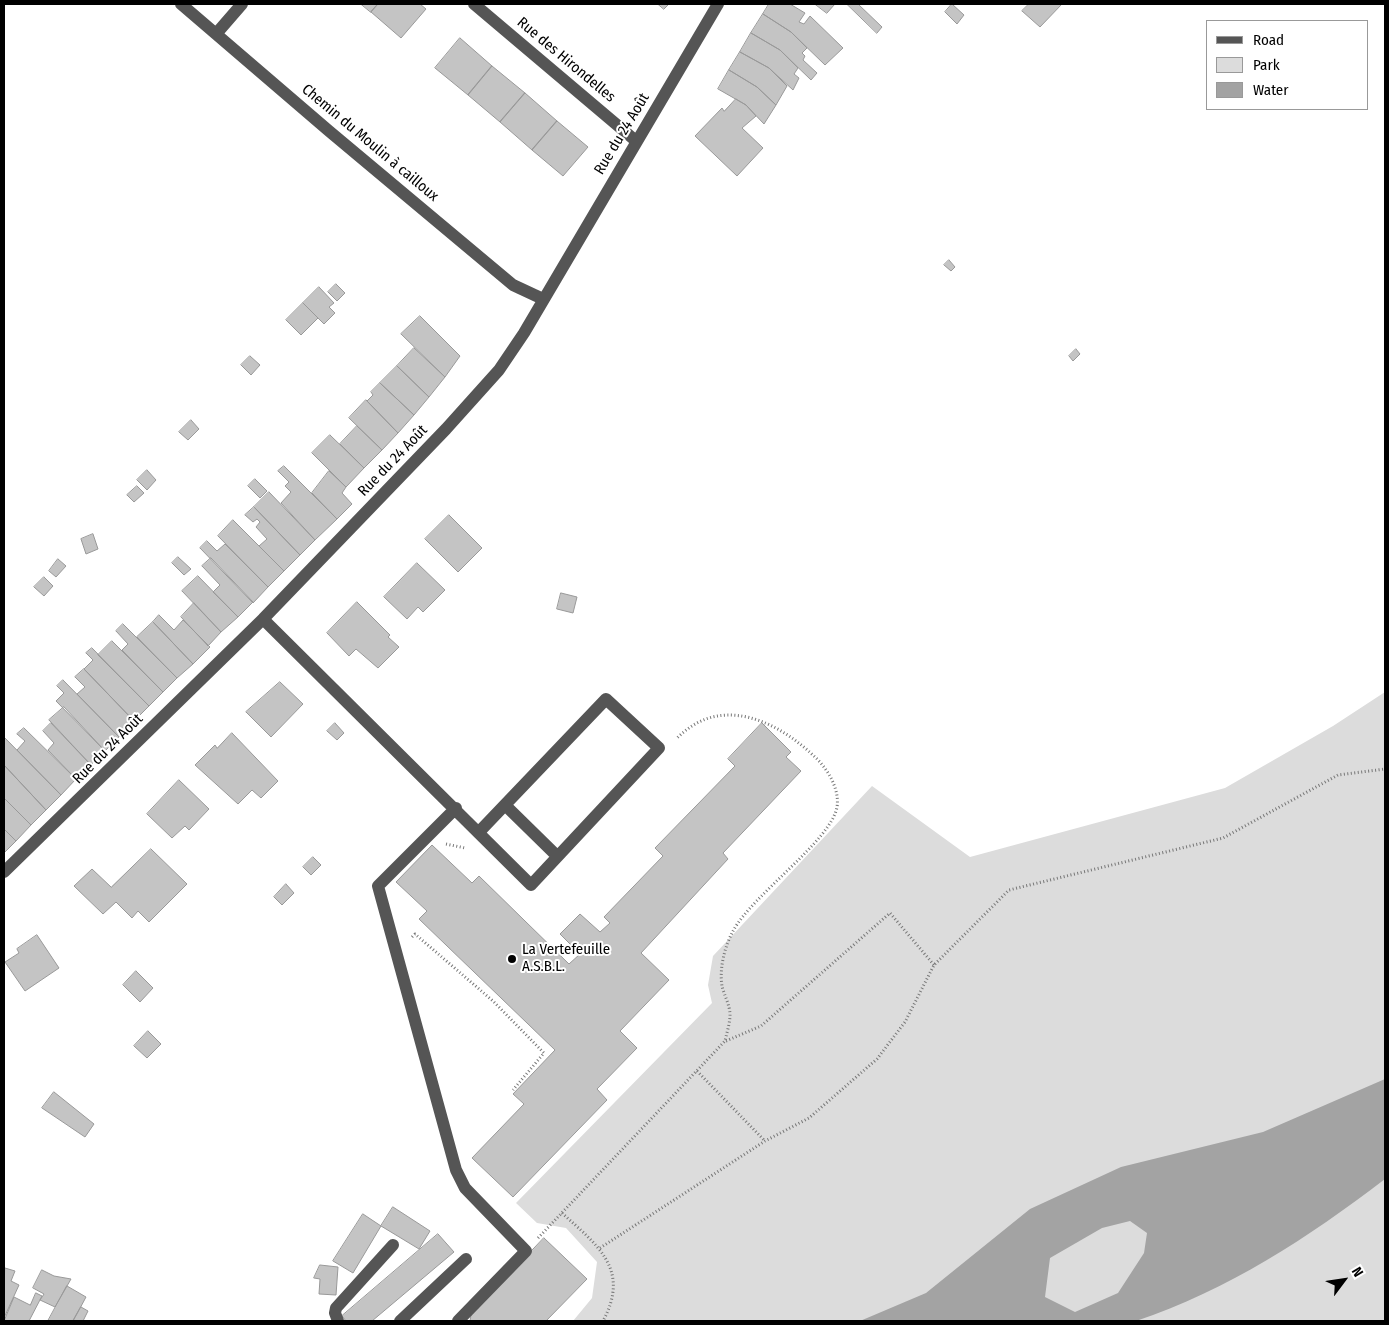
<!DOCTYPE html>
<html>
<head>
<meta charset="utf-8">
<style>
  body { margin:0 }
  #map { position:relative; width:1389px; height:1325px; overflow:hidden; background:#fff; font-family:"Fira Sans Condensed",sans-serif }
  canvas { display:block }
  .frame { position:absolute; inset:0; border:5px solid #000; pointer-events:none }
  .legend { position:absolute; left:1206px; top:20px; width:162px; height:90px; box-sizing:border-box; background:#fff; border:1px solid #999; margin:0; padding:6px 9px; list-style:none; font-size:15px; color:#000 }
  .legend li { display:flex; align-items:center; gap:10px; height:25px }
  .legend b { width:25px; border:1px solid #999 }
  .north { position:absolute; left:1319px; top:1255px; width:50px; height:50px; -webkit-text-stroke:4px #fff; paint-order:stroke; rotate:59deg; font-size:14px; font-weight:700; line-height:20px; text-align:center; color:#000 }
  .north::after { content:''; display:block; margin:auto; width:18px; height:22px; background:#000; clip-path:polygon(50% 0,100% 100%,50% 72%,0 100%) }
</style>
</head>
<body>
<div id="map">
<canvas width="1389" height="1325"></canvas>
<div class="frame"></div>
<ul class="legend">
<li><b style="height:6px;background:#555"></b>Road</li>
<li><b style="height:14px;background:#dcdcdc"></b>Park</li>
<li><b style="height:14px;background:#a3a3a3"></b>Water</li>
</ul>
<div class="north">N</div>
</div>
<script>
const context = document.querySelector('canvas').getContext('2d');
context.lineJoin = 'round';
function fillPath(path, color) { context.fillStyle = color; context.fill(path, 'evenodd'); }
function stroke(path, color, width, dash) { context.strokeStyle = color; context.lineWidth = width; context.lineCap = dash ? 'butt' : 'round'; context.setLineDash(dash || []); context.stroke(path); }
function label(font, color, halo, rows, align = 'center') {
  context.font = font + ' "Fira Sans Condensed",sans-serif'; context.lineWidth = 4; context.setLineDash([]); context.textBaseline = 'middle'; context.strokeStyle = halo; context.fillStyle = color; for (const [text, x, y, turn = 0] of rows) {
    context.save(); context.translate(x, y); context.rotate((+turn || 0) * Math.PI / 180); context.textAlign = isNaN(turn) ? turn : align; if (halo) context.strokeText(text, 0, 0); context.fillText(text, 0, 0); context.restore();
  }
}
fillPath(new Path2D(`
  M1385 692V1321H573L592 1298 597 1262 566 1228 537 1223 516 1203 712 1003 708 985 713 956 872 786 970 857 1225 788 1333 726Z`), '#dcdcdc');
fillPath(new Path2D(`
  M1385 1079V1179C1308 1238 1228 1290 1136 1321H860L926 1293 1030 1209 1121 1167 1263 1132ZM1130 1221 1147 1233 1144 1253 1118 1293 1075 1312 1045 1297 1050 1258 1102 1228Z`), '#a3a3a3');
const building = new Path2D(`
  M361 4H378L371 12Z
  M378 4H420L426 9 401 38 371 12Z
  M658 4H669L664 9Z
  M769 4H790L805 13 799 22 804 24 810 16 843 48 825 65 791 32 763 14Z
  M815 4H835L827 13Z
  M847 4H858L882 27 877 33Z
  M952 4 964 15 957 24 945 12Z
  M1029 4H1062L1040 27 1022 11Z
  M763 14 791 32 807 48 802 53 805 56 803 60 817 73 811 80 780 50 751 33Z
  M751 33 780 50 798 68 794 74 799 78 793 90 769 68 740 52Z
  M460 38 492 66 468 95 435 68Z
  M740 52 769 68 787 86 776 105 757 87 729 70Z
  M492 66 525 93 500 122 468 95Z
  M729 70 757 87 776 105 764 124 746 105 718 89Z
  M525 93 557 121 532 150 500 122Z
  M736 99 746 105 756 116 742 128 763 148 737 176 695 136 722 108 724 111Z
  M557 121 588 147 563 176 532 150Z
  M949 260 955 267 951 271 944 265Z
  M336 284 345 293 337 301 328 292Z
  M319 287 334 303 329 307 335 313 324 324 303 303Z
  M303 303 318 318 301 335 286 320Z
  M420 316 460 356 445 377 401 334Z
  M414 348 445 377 429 397 397 366Z
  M1076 349 1080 354 1073 361 1069 356Z
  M250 356 260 365 251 375 241 365Z
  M397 366 429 397 414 415 380 383Z
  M380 383 414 415 398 433 367 401 373 395 371 392Z
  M366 400 398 433 382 450 349 418Z
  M191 420 199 429 188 440 179 432Z
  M357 426 382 450 364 468 340 444Z
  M330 435 364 468 346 487 312 453Z
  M284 466 337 519 315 540 281 503 291 492 285 486 289 482 278 471Z
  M147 470 156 480 147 490 137 480Z
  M329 471 346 487 342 493 352 504 337 519 312 493Z
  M255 479 267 491 260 498 248 486Z
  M137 486 144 493 134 502 127 495Z
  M269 492 315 540 300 555 254 507Z
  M254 507 300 555 284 571 259 546 267 539 256 527 260 522 257 519 253 522 245 515Z
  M449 515 482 548 458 572 425 539Z
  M233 520 284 571 268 587 218 536Z
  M93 534 98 549 86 554 81 539Z
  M207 541 217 551 225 544 268 587 253 603 200 548Z
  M178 557 191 569 184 575 172 563Z
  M211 558 253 602 238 617 213 592 220 585 202 566Z
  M58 559 66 566 56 577 49 571Z
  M417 563 445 590 423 612 418 607 407 619 384 597Z
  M198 576 238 617 221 632 182 591Z
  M44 577 53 586 44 596 34 587Z
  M561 593 577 597 573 613 557 609Z
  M357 602 390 635 388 637 399 647 378 668 356 649 349 656 327 633Z
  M194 603 221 632 208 646 181 617Z
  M159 615 174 630 183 620 210 647 193 664 153 622Z
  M153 622 193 664 177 678 137 637Z
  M123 624 177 678 163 692 122 650 128 644 116 631Z
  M112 641 163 692 149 706 98 655Z
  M92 648 149 706 134 721 84 669 93 660 86 653Z
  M84 669 134 721 119 737 77 694 85 687 75 677Z
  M63 680 119 737 105 751 56 701 64 693 57 686Z
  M280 682 303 704 271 737 246 712Z
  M64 707 105 751 91 765 49 720Z
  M51 723 91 765 76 779 48 750 54 743 43 731Z
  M335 723 344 733 337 740 327 731Z
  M762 723 791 752 786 757 801 771 723 853 728 859 641 953 669 980 620 1031 637 1048 597 1089 607 1100 513 1197 472 1158 524 1104 513 1094 555 1050 419 919 427 911 396 882 432 845 472 883 479 876 569 964 580 954 560 934 580 914 600 932 610 923 604 917 663 856 655 848 735 766 728 759Z
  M24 728 76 779 61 795 17 750 25 741 17 734Z
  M232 733 278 781 261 798 252 790 238 804 195 765 215 745 217 748Z
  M4 737 61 795 46 810 4 765Z
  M4 765 46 810 31 825 4 798Z
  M179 780 209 809 189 830 185 826 172 838 147 814Z
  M4 798 31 825 16 841 4 829Z
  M4 829 16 841 4 853Z
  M151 849 187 884 149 922 138 911 132 918 116 902 103 914 74 886 92 869 111 887Z
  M313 857 321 865 311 875 303 867Z
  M286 884 294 893 282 905 274 897Z
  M37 935 59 968 25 991 5 962 19 953 17 949Z
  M136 971 153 988 140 1002 123 985Z
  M148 1031 161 1044 147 1058 134 1046Z
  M54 1092 94 1124 85 1137 42 1108Z
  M393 1207 430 1231 419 1249 381 1226Z
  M363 1214 381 1226 353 1273 333 1261Z
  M438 1234 454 1252 372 1321H346L342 1316Z
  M544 1238 587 1279 546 1321H470L471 1315Z
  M320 1265 338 1267 336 1295 319 1294 320 1279 314 1278Z
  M5 1268 15 1271 11 1281 19 1285 4 1318Z
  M42 1270 54 1276 71 1279 55 1307 40 1300 44 1294 33 1288Z
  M67 1286 86 1297 78 1312 73 1321H48Z
  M36 1293 42 1296 29 1321H4L14 1297 30 1305Z
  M81 1307 88 1311 83 1321H73Z`);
fillPath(building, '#c4c4c4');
stroke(building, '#999', 1);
stroke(new Path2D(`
  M446 844 465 848
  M412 937 415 934 493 1001 544 1053 513 1090
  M726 1041 761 1026 890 913 934 965
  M697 1071 765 1141
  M562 1213C597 1245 631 1269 603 1321
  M538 1238 725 1041C727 1032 730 1023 730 1015 730 1005 724 995 722 986 719 968 725 946 733 931 753 894 831 841 837 807 840 789 827 768 815 757 796 739 773 723 747 717 718 711 696 719 676 739
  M600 1248 765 1141 809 1118 877 1059 905 1022 934 965 1009 890 1223 838 1338 775 1385 769`), '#777', 3, [1, 2.5]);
stroke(new Path2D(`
  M181 4 329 131 513 285 543 299
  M474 4 636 141
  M216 34 242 4
  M263 619 531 885 659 748 606 699 479 832
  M505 805 557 856
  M456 808 378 886 456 1170 465 1188 526 1251 458 1321
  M4 872 263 619 343 536 446 429 499 370 524 333 718 4
  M338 1321 335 1313 336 1308 393 1245
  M400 1321 466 1259`), '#555', 12);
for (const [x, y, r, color] of [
  [512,959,5,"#000"]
]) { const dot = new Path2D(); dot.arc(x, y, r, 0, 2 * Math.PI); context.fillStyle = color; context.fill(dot); stroke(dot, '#fff', 2); }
label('15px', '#000', '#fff', [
  ["Rue des Hirondelles",566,60,40],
  ["Rue du 24 Août",622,134,-59],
  ["Chemin du Moulin à cailloux",370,143,40],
  ["Rue du 24 Août",393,461,-46],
  ["Rue du 24 Août",108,749,-45]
]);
label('15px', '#000', '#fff', [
  ["La Vertefeuille",522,950],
  ["A.S.B.L.",522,967]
], 'left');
</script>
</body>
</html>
